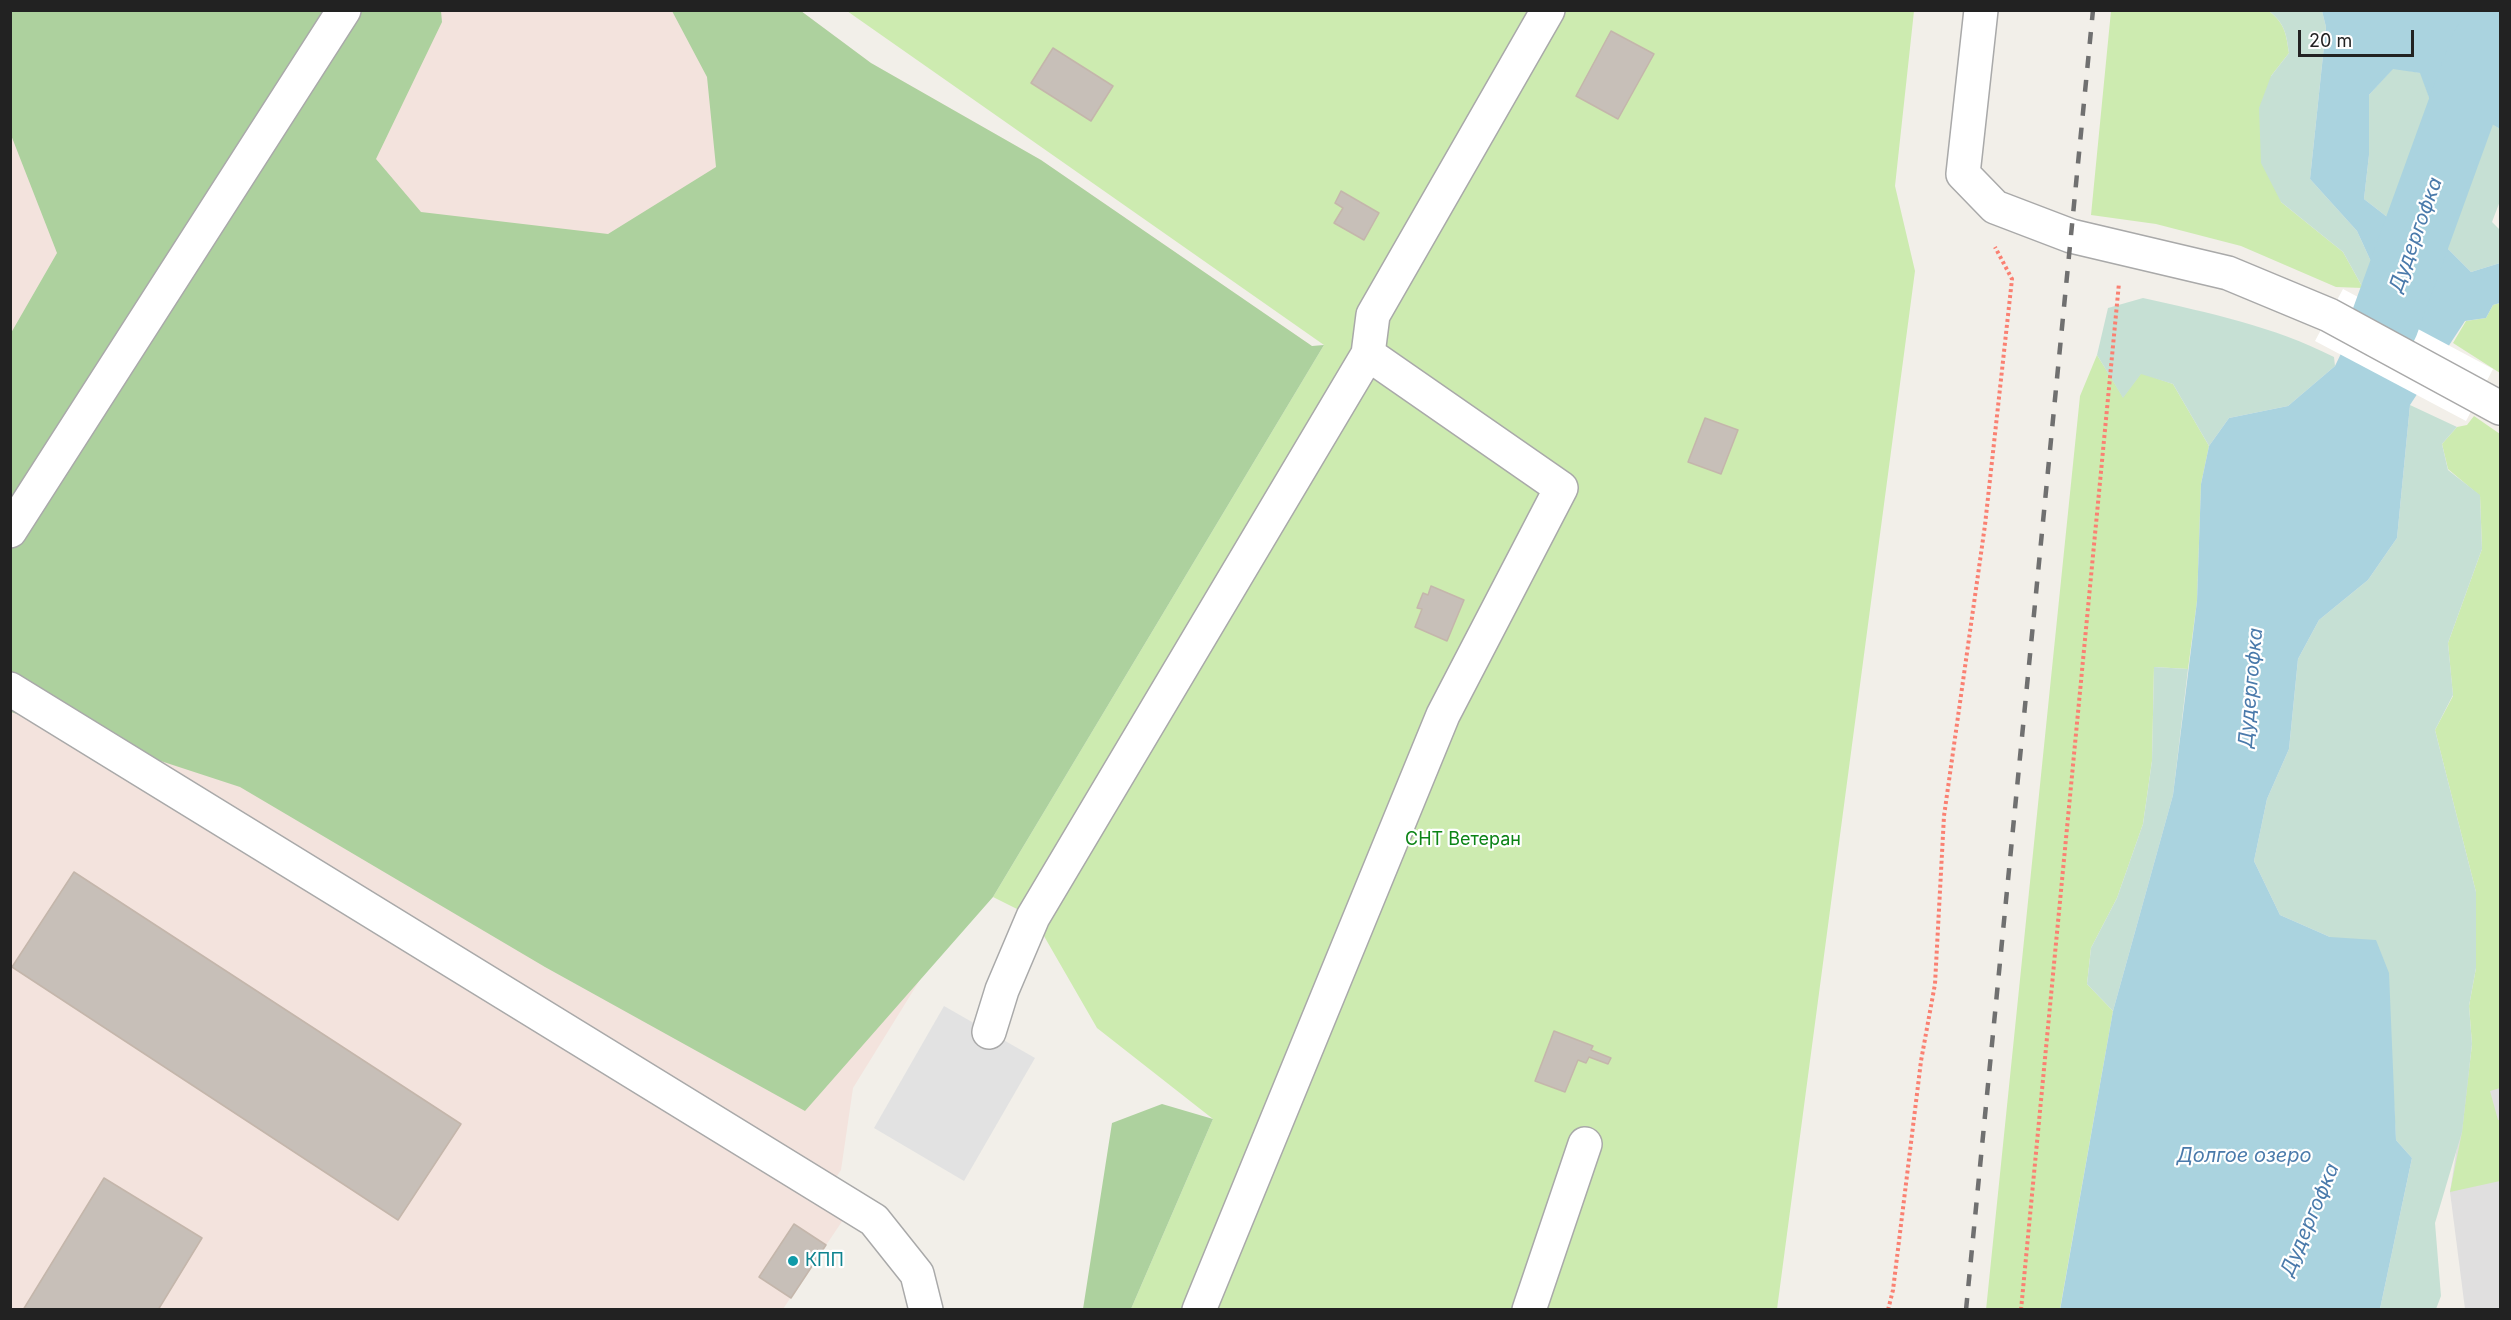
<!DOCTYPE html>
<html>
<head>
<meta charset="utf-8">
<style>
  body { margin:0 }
  #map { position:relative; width:2511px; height:1320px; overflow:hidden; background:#f2efe9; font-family:Inter,sans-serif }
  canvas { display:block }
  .frame { position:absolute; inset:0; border:12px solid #222; pointer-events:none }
  .scale { position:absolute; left:2298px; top:30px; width:116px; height:27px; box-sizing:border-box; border:3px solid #222; border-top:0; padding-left:8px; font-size:18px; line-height:21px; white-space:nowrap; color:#222; -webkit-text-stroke:4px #fff; paint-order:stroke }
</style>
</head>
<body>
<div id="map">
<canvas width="2511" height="1320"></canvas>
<div class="frame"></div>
<div class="scale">20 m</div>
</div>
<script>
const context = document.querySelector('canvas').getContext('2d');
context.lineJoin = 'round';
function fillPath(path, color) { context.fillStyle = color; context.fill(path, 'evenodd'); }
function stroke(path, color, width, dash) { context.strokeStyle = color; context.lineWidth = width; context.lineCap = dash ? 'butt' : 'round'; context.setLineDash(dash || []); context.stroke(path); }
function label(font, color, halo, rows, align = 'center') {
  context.font = font + ' Inter,sans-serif'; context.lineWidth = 4.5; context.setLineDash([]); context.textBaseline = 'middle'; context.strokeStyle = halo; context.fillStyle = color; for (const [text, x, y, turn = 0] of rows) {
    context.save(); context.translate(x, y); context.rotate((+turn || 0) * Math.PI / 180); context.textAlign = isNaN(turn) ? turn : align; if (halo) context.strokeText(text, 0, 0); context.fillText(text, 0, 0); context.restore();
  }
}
fillPath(new Path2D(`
  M2500 868V1309H2465L2450 1192Z`), '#e0dfdf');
fillPath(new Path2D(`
  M10 11H801L871 63 1041 160 1312 346 853 1088 841 1170 818 1204 843 1220 783 1309H11Z`), '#f3e3dd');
fillPath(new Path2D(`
  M847 11H1914L1895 186 1915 271 1777 1309H1131L1213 1119 1097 1028 1033 917 993 897 1324 345Z
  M2111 11H2269C2285 24 2286 33 2289 53L2271 76 2281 202 2343 252 2363 288 2336 287 2241 246 2156 224 2091 215Z
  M2500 303V373L2453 343 2466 321 2486 318 2493 305Z
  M2097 355 2123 397 2141 373 2173 384 2209 446 2201 484 2197 601 2188 669 2154 667 2152 761 2143 824 2117 898 2091 948 2087 984 2113 1011 2060 1309 1986 1310 2080 396Z
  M2474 416 2500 434V1088L2490 1091 2498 1120H2500V1181L2450 1192 2462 1132 2472 1044 2469 1006 2476 968V892L2435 730 2453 696 2448 643 2482 549 2480 496 2448 469 2442 444 2457 427 2467 425Z`), '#cdebb0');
fillPath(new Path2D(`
  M11 11H441L442 22 376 159 421 212 608 234 716 167 707 77 672 11H801L871 63 1041 160 1312 346 1324 345 993 897 805 1111 545 967 240 787 11 712V333L57 253 11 135Z
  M1162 1104 1213 1119 1131 1309H1083L1112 1123Z`), '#add19e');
fillPath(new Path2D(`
  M2269 11H2322L2326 27 2310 179 2357 231 2379 279 2370 293 2363 288 2343 252 2281 202 2261 163 2259 108 2271 76 2289 53C2286 33 2285 24 2269 11Z
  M2393 68 2421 73 2432 106 2486 120 2500 129V201L2492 222 2500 230V263L2471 272 2438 239 2404 230 2364 199 2369 155V95Z
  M2143 298C2209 313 2273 326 2334 357L2335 366 2288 406 2229 418 2209 446 2173 384 2141 374 2123 398 2097 355 2108 308Z
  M2410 405 2457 427 2442 444 2448 470 2480 495 2482 549 2448 643 2453 695 2435 730 2476 892V968L2469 1006 2472 1044 2462 1132 2435 1223 2441 1296 2436 1309H2380L2412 1158 2396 1140 2393 1086 2330 937 2280 915 2254 861 2267 799 2289 749 2298 659 2319 620 2368 580 2397 538Z
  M2154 667 2188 669 2173 795 2113 1011 2087 984 2091 948 2117 898 2143 824 2152 761Z`), '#c6e0d4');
fillPath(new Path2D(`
  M944 1006 1035 1058 964 1181 874 1128Z`), '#e2e2e2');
fillPath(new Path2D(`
  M2322 11H2500V129L2485 120 2432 106 2420 73 2393 69 2369 95V155L2364 199 2404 230 2438 239 2471 272 2500 263V303L2493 305 2486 318 2465 321 2410 405 2397 538 2368 580 2319 620 2298 659 2289 749 2267 799 2254 861 2280 915 2330 937 2376 940 2389 973 2396 1140 2412 1158 2380 1309 2060 1310 2113 1011 2173 795 2197 601 2201 484 2209 446 2229 418 2288 406 2335 366 2370 293 2379 279 2357 231 2310 179 2326 27Z`), '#aad3df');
fillPath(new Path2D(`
  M2343 289 2493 369 2466 421 2315 341Z`), '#fff');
stroke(new Path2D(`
  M2384 324 2484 48 2500 29`), '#aad3df', 69);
const building = new Path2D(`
  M1611 31 1654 54 1618 119 1576 96Z
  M1053 48 1113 86 1091 121 1031 83Z
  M1341 191 1379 213 1364 240 1334 223 1343 208 1335 203Z
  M1705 418 1738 430 1721 474 1688 462Z
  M1431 586 1464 600 1447 641 1415 627 1422 609 1417 608 1423 593 1428 595Z
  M74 872 461 1124 398 1220 12 967Z
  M1554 1031 1593 1046 1591 1050 1611 1058 1608 1064 1589 1057 1586 1063 1578 1060 1565 1092 1535 1081Z
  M104 1178 202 1238 158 1310H23Z
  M794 1224 826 1245 791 1298 759 1277Z`);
fillPath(building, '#c7bfb8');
stroke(building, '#c4b6ab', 1.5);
const minor = new Path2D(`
  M1981 10 1963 174 1995 207 2071 236 2228 273 2329 315 2500 408
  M10 531 344 10
  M10 689 874 1220 917 1274 926 1310
  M989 1032 1002 990 1033 917 1368 354 1373 315 1548 10
  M1199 1310 1443 715 1561 488 1368 354
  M1529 1310 1585 1144`);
stroke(minor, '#a9a9a9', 36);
stroke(new Path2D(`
  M1888 1310 1893 1290 1921 1061 1935 984 1944 816 1985 525 2012 279 1995 247
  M2021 1310 2119 283`), '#fa8072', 4, [3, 3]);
stroke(minor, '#fff', 33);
stroke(new Path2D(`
  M1966 1310 2093 10`), '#707070', 4.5, [12, 12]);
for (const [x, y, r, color] of [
  [793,1261,6,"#0f9aa8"]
]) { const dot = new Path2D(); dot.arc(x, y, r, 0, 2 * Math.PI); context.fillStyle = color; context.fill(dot); stroke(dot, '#fff', 2); }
label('18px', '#0c8416', '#fff', [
  ["СНТ Ветеран",1463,840]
]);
label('18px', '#0d838f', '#fff', [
  ["КПП",805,1261]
], 'left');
label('italic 20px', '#4a7aab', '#fff', [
  ["Дудергофка",2416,235,-70],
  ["Дудергофка",2251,688,-85],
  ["Долгое озеро",2244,1156],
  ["Дудергофка",2310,1220,-67]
]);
</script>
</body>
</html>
